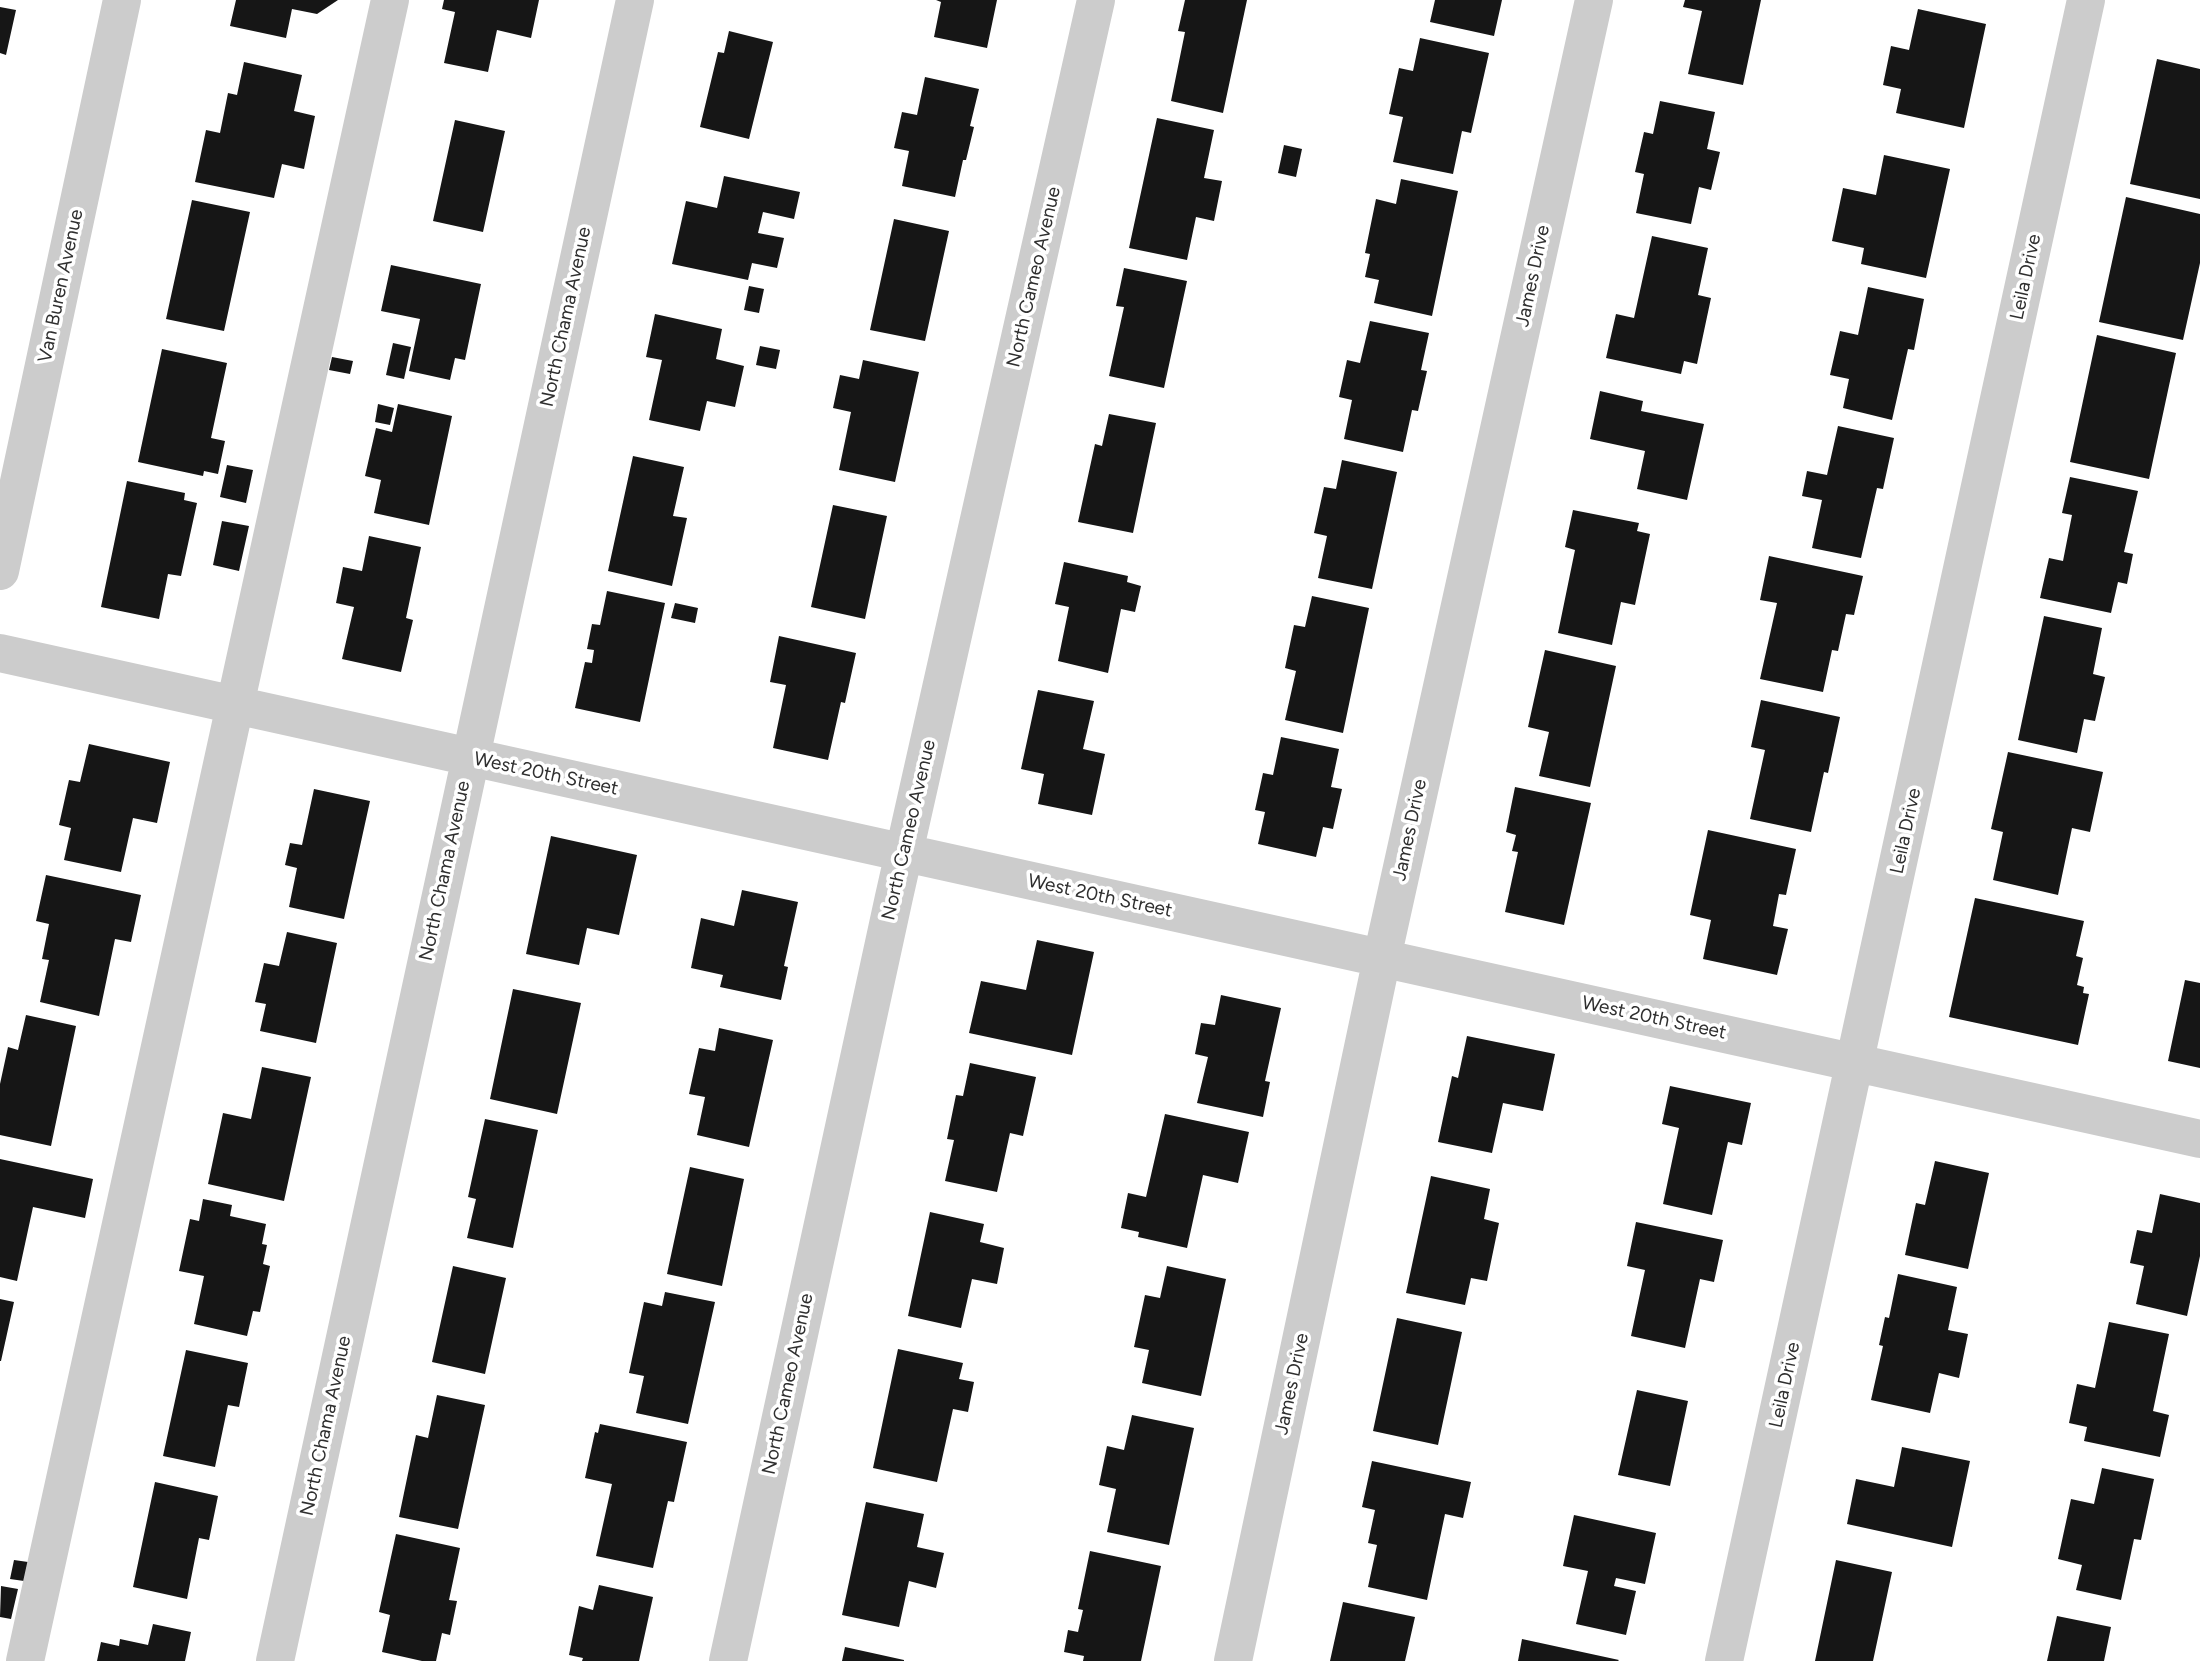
<!DOCTYPE html>
<html>
<head>
<meta charset="utf-8">
<style>
  body { margin:0 }
  canvas { display:block; background:#fff }
</style>
</head>
<body>
<canvas width="2200" height="1661"></canvas>
<script>
const context = document.querySelector('canvas').getContext('2d');
context.lineJoin = 'round';
function fillPath(path, color) { context.fillStyle = color; context.fill(path, 'evenodd'); }
function stroke(path, color, width, dash) { context.strokeStyle = color; context.lineWidth = width; context.lineCap = dash ? 'butt' : 'round'; context.setLineDash(dash || []); context.stroke(path); }
function label(font, color, halo, rows, align = 'center') {
  context.font = font + ' Figtree,sans-serif'; context.lineWidth = 7; context.setLineDash([]); context.textBaseline = 'middle'; context.strokeStyle = halo; context.fillStyle = color; for (const [text, x, y, turn = 0] of rows) {
    context.save(); context.translate(x, y); context.rotate((+turn || 0) * Math.PI / 180); context.textAlign = isNaN(turn) ? turn : align; if (halo) context.strokeText(text, 0, 0); context.fillText(text, 0, 0); context.restore();
  }
}
fillPath(new Path2D(`
  M236 0H338L317 14 292 9 286 38 230 26Z
  M444 0H539L531 38 497 30 488 72 444 63 455 12 442 9Z
  M936 0H997L987 48 934 37 941 2Z
  M1185 0H1247L1223 113 1171 101 1185 32 1178 31Z
  M1435 0H1502L1494 36 1430 22Z
  M1685 0H1761L1743 85 1688 74 1702 11 1683 7Z
  M0 7 16 10 6 55 0 53Z
  M1918 9 1986 24 1964 128 1896 113 1901 89 1883 85 1891 46 1909 50Z
  M729 31 773 42 749 139 700 127 718 52 724 53Z
  M1420 38 1489 53 1471 133 1462 131 1453 174 1393 162 1403 117 1389 114 1399 68 1413 71Z
  M2157 59 2200 69V199L2130 184Z
  M244 62 302 75 294 111 315 116 304 169 282 164 274 198 195 182 206 130 220 133 228 93 237 95Z
  M925 77 979 89 970 126 974 127 966 160H963L955 197 902 186 909 151 894 148 902 112 917 115Z
  M1660 101 1715 112 1707 149 1720 152 1711 190 1699 187 1691 224 1636 213 1644 174 1635 172 1644 132 1653 134Z
  M1157 118 1214 130 1204 178 1222 181 1214 221 1196 217 1187 260 1129 248Z
  M455 120 505 131 483 232 433 221Z
  M1284 145 1302 149 1296 177 1278 173Z
  M1884 155 1950 169 1926 278 1861 264 1864 248 1832 241 1843 188 1876 195Z
  M724 176 800 192 794 219 763 212 758 233 784 238 777 268 752 263 748 280 672 264 686 201 717 208Z
  M1401 179 1458 191 1432 316 1374 303 1379 280 1365 277 1370 254 1365 253 1376 199 1396 204Z
  M2126 197 2200 214V263L2183 340 2099 322Z
  M192 200 250 212 224 331 166 319Z
  M894 219 949 231 925 341 870 330Z
  M1652 236 1708 248 1698 295 1711 298 1697 364 1684 361 1681 374 1606 358 1616 314 1634 318Z
  M391 265 481 284 465 360 455 358 450 380 409 371 420 319 381 311Z
  M1124 268 1187 281 1164 388 1109 376 1124 307 1116 306Z
  M749 286 764 289 759 313 744 310Z
  M1868 287 1924 299 1914 350 1908 349 1892 420 1843 408 1849 379 1830 375 1840 331 1858 335Z
  M655 314 722 329 716 359 744 366 735 407 707 401 700 431 649 420 662 360 646 357Z
  M1370 321 1429 333 1421 370 1427 371 1418 411 1412 410 1403 452 1344 439 1352 400 1339 397 1347 360 1360 363Z
  M2097 335 2176 353 2149 479 2070 462Z
  M393 343 411 347 404 379 386 375Z
  M760 346 780 350 776 369 756 365Z
  M162 349 227 363 211 438 225 441 218 474 204 471 203 476 138 462Z
  M332 357 353 361 350 374 329 370Z
  M863 360 919 372 895 482 839 470 851 412 833 408 840 375 859 379Z
  M1600 391 1643 401 1641 411 1704 424 1687 500 1637 489 1645 451 1590 439Z
  M378 404 394 408 390 425 375 422Z
  M398 404 452 416 429 525 374 513 381 480 365 476 376 428 392 432Z
  M1109 414 1156 423 1133 533 1078 522 1095 444 1102 446Z
  M1838 426 1894 438 1883 489 1877 488 1861 558 1812 548 1822 500 1802 496 1807 471 1827 475Z
  M633 456 684 467 673 516 687 518 672 586 608 571Z
  M1342 460 1397 472 1372 589 1318 578 1327 536 1314 533 1324 487 1336 489Z
  M227 465 253 470 246 503 220 497Z
  M2070 477 2138 491 2124 552 2133 554 2127 584 2118 582 2111 613 2040 598 2049 558 2063 561 2072 515 2062 513Z
  M127 481 185 493 184 500 197 503 181 576 168 574 159 619 101 607Z
  M833 505 887 516 865 619 811 607Z
  M1573 510 1639 523 1637 531 1650 534 1635 605 1621 602 1612 645 1558 633 1575 550 1565 547Z
  M222 521 249 526 239 571 213 565Z
  M369 536 421 547 406 618 413 620 401 672 342 659 354 607 336 603 343 567 362 571Z
  M1769 556 1863 576 1854 615 1846 614 1838 651 1832 650 1823 692 1760 679 1777 603 1760 600Z
  M1064 562 1128 576 1127 582 1141 586 1135 612 1121 609 1108 673 1058 661 1069 607 1055 604Z
  M607 591 665 603 640 722 575 708 585 662 592 663 594 650 587 649 592 624 600 625Z
  M1312 596 1369 608 1343 733 1285 720 1296 671 1285 668 1294 625 1305 627Z
  M675 603 698 608 695 623 671 618Z
  M2044 616 2102 628 2093 674 2105 677 2095 721 2084 719 2077 753 2018 740Z
  M779 636 856 653 845 703 841 702 828 760 773 748 786 685 770 682Z
  M1545 650 1616 666 1590 787 1539 776 1549 732 1528 727Z
  M1038 690 1094 701 1083 749 1105 754 1092 815 1038 804 1044 774 1021 769Z
  M1761 700 1840 717 1828 773 1824 772 1811 832 1750 819 1765 750 1751 747Z
  M1281 737 1339 749 1331 787 1342 789 1333 829 1323 827 1316 857 1258 844 1265 812 1255 810 1263 773 1273 775Z
  M89 744 170 762 157 823 133 818 121 872 64 860 71 828 59 825 69 780 80 782Z
  M2008 752 2103 772 2090 832 2072 828 2058 895 1993 880 2003 832 1991 829Z
  M1515 787 1591 803 1564 925 1505 912 1518 852 1512 851 1516 835 1506 832Z
  M314 789 370 801 344 919 289 907 297 868 285 865 290 843 302 845Z
  M1708 830 1796 849 1786 895 1779 894 1773 926 1788 929 1777 975 1703 959 1711 920 1690 915Z
  M551 836 637 855 619 935 587 928 579 965 526 954Z
  M46 875 141 895 131 942 115 939 99 1016 40 1002 49 960 42 959 49 924 36 921Z
  M742 890 798 902 784 966 788 967 781 1000 720 987 723 975 691 968 701 918 734 926Z
  M1975 898 2084 921 2076 956 2083 958 2077 985 2084 987 2083 993 2089 994 2078 1045 1949 1017Z
  M287 932 337 943 316 1043 260 1031 266 1004 255 1002 264 963 279 966Z
  M1037 940 1094 952 1072 1055 969 1033 981 981 1026 990Z
  M2185 980 2200 983V1068L2168 1061Z
  M513 989 581 1003 557 1114 490 1099Z
  M1221 995 1281 1008 1265 1081 1270 1082 1263 1117 1197 1103 1208 1057 1195 1054 1201 1023 1215 1025Z
  M26 1015 76 1026 51 1146 0 1135V1084L8 1047 18 1050Z
  M719 1028 773 1040 749 1147 697 1135 705 1097 689 1094 699 1048 715 1051Z
  M1467 1036 1555 1054 1543 1111 1503 1103 1492 1153 1438 1142 1452 1076 1458 1078Z
  M970 1063 1036 1077 1023 1136 1010 1133 997 1192 945 1181 954 1140 947 1139 956 1095 963 1096Z
  M262 1067 311 1077 284 1201 208 1184 223 1113 251 1119Z
  M1670 1086 1751 1103 1742 1145 1728 1142 1712 1215 1663 1204 1679 1128 1662 1124Z
  M1165 1114 1249 1132 1238 1183 1203 1175 1187 1248 1138 1237 1139 1232 1121 1228 1128 1193 1146 1197Z
  M485 1119 538 1130 513 1248 467 1238 476 1199 468 1197Z
  M0 1159 93 1179 85 1218 33 1207 17 1281 0 1277Z
  M1935 1161 1989 1173 1968 1269 1905 1255 1916 1203 1925 1205Z
  M690 1167 744 1179 722 1286 667 1274Z
  M1431 1176 1490 1189 1484 1219 1499 1223 1487 1281 1471 1278 1465 1305 1406 1293Z
  M2160 1194 2200 1203V1256L2187 1316 2136 1304 2144 1266 2130 1263 2137 1230 2152 1233Z
  M203 1199 232 1205 230 1216 266 1224 262 1244 267 1245 263 1264 270 1266 260 1312 253 1311 247 1336 194 1324 204 1276 179 1271 190 1219 199 1221Z
  M930 1212 984 1224 980 1242 1004 1248 997 1284 972 1279 961 1328 908 1316Z
  M1636 1222 1723 1240 1714 1282 1700 1279 1685 1348 1631 1336 1645 1270 1627 1266Z
  M453 1266 506 1278 485 1374 432 1362Z
  M1167 1266 1226 1279 1201 1396 1142 1383 1149 1350 1134 1347 1145 1295 1160 1298Z
  M1898 1274 1957 1287 1948 1330 1968 1334 1959 1378 1939 1373 1930 1413 1871 1400 1883 1346 1879 1345 1885 1317 1889 1318Z
  M665 1292 715 1302 688 1424 636 1413 644 1376 629 1373 644 1302 662 1306Z
  M0 1299 14 1302 1 1361H0Z
  M1397 1318 1462 1332 1438 1445 1373 1431Z
  M2109 1322 2169 1334 2153 1411 2169 1415 2160 1457 2084 1441 2087 1427 2069 1423 2077 1384 2095 1388Z
  M898 1349 963 1363 959 1379 974 1382 968 1412 953 1409 937 1482 873 1468Z
  M186 1350 248 1363 239 1407 228 1405 215 1467 163 1456Z
  M1637 1390 1688 1401 1670 1486 1618 1475Z
  M437 1395 485 1405 458 1529 399 1517 416 1435 428 1438Z
  M1132 1415 1194 1428 1169 1545 1107 1532 1116 1489 1099 1485 1107 1446 1124 1450Z
  M600 1424 687 1442 674 1502 668 1501 653 1568 596 1556 612 1484 585 1478 595 1432 598 1433Z
  M1902 1447 1970 1461 1952 1547 1847 1524 1856 1479 1894 1487Z
  M1372 1461 1471 1482 1463 1518 1445 1514 1427 1600 1368 1587 1377 1545 1368 1543 1375 1510 1362 1507Z
  M2102 1468 2154 1479 2141 1540 2134 1539 2121 1600 2076 1590 2082 1565 2058 1559 2071 1499 2094 1504Z
  M155 1482 218 1496 209 1540 199 1538 187 1599 133 1587Z
  M866 1502 924 1514 917 1547 944 1553 936 1588 909 1581 899 1627 842 1615Z
  M1574 1515 1656 1533 1645 1584 1616 1578 1614 1586 1636 1591 1626 1635 1576 1624 1588 1571 1563 1566Z
  M396 1534 460 1548 449 1600 457 1601 450 1635 442 1633 436 1661H422L382 1652 390 1615 379 1612Z
  M1090 1551 1161 1566 1141 1661H1083L1084 1656 1064 1652 1068 1630 1078 1632 1083 1610 1078 1609Z
  M14 1560 28 1562 24 1581 10 1579Z
  M1836 1560 1892 1572 1873 1661H1815Z
  M599 1585 653 1597 639 1661H582L583 1658 569 1655 579 1606 593 1610Z
  M1 1586 18 1589 11 1619 0 1617Z
  M1343 1602 1415 1617 1405 1661H1330Z
  M2057 1616 2111 1627 2104 1661H2047Z
  M153 1624 191 1632 185 1661H97L101 1642 119 1646 120 1639 148 1645Z
  M1522 1639 1619 1660 1618 1661H1518Z
  M845 1647 904 1660V1661H842Z`), '#161616');
stroke(new Path2D(`
  M0 571 122 0
  M0 653 2200 1139
  M25 1661 390 0
  M275 1661 635 0
  M728 1661 894 897 1096 0
  M1233 1661 1382 958 1594 0
  M1724 1661 2086 0`), '#ccc', 38);
label('19px', '#2f2f2f', '#fff', [
  ["James Drive",1533,276,-78],
  ["North Cameo Avenue",1034,277,-77],
  ["Leila Drive",2026,277,-78],
  ["Van Buren Avenue",61,286,-78],
  ["North Chama Avenue",566,317,-78],
  ["West 20th Street",546,774,12],
  ["North Cameo Avenue",909,830,-77],
  ["James Drive",1410,830,-78],
  ["Leila Drive",1906,831,-78],
  ["North Chama Avenue",445,871,-78],
  ["West 20th Street",1100,896,12],
  ["West 20th Street",1654,1018,12],
  ["North Cameo Avenue",788,1384,-78],
  ["James Drive",1292,1384,-78],
  ["Leila Drive",1785,1385,-78],
  ["North Chama Avenue",326,1426,-78]
]);
</script>
</body>
</html>
